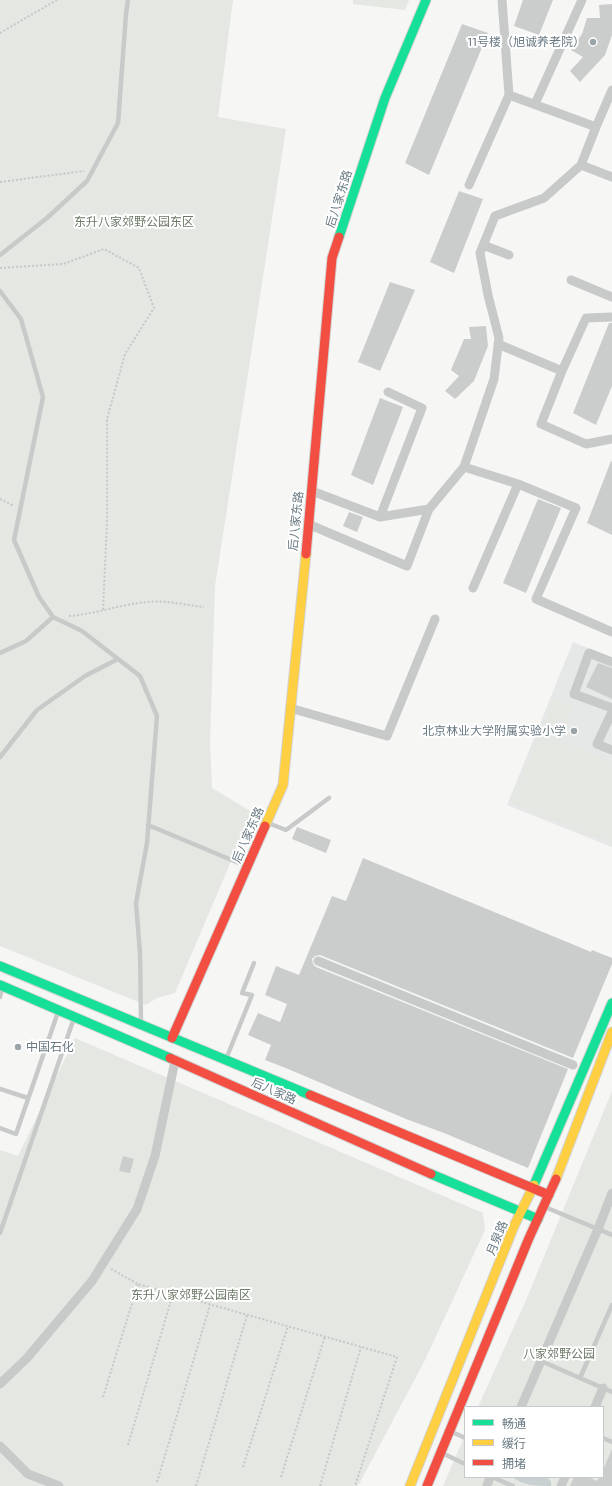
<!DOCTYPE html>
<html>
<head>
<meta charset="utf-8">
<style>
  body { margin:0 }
  #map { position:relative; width:612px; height:1486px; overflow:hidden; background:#f6f6f5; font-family:"Exo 2","Noto Sans SC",sans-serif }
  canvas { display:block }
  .legend { position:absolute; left:464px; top:1406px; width:140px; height:72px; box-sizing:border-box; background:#fff; border:1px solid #c3c9cd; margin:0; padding:5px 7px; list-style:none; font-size:12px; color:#697982 }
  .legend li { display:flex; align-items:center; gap:8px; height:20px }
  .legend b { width:20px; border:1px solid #c3c9cd }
</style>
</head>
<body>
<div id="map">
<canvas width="612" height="1486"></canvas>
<ul class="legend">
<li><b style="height:5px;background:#16e098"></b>畅通</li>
<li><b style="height:5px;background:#ffcf43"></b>缓行</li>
<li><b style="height:5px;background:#f24e42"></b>拥堵</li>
</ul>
</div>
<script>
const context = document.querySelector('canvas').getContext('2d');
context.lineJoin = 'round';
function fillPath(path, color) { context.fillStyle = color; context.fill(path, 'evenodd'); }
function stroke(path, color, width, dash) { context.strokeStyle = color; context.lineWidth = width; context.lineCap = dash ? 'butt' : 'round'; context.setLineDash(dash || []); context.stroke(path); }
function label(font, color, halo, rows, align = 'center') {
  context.font = font + ' "Exo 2","Noto Sans SC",sans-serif'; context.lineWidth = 4; context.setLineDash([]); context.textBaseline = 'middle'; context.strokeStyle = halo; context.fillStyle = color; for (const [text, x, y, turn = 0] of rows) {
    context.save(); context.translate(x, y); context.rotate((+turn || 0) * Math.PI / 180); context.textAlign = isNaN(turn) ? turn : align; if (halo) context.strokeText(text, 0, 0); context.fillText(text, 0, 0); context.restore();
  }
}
fillPath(new Path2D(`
  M573 642 612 658V847L507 805Z`), '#e6e7e7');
fillPath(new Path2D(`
  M0 0H233L218 117 286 129 215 586 210 743 212 788 252 812 175 993 157 998 146 1005 0 946Z
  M353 0H409L405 10 353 4Z
  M554 698 574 706 561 741 612 761V843L511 803Z
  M75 1038 483 1213 485 1230 425 1360 358 1486H0V1150L18 1156Z
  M612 1091V1486H443L465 1435V1477H603V1407H478L526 1300Z`), '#e5e7e3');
fillPath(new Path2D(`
  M513 1477H547L551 1482V1486C538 1486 522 1486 513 1477Z`), '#c8d0d2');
fillPath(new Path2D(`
  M523 0H553L539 35 514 26Z
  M612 4V35L605 55 580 82 570 71 583 57 571 50 582 34 587 18H600L599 5Z
  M462 24 488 33 429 175 405 163Z
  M459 191 483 199 454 273 430 262Z
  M390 282 415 290 380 371 358 362Z
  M609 323H612V386L596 425 573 413Z
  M486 326 488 346 474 381 455 399 445 391 459 376 451 370 464 339H471L469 327Z
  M380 398 403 407 373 485 351 475Z
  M611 461 612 462V535L587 523Z
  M538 499 561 508 526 593 503 583Z
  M349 512 363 517 357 532 343 526Z
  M598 663 612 668V699L586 687Z
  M297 827 331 840 326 853 292 839Z
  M363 858 572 944 591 952 592 950 612 958V964L573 1058 320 955 315 956 312 959 313 964 316 967 568 1069 528 1168 444 1133 406 1119 288 1069 265 1060 271 1045 248 1035 258 1013 280 1022 287 1004 265 995 276 966 299 975 332 896 346 901Z
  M123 1156 134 1159 130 1173 119 1171Z
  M612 1449V1486H570L574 1477H588L597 1481 600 1477H603V1470Z`), '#cbcdcd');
const fast = new Path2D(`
  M339 237 385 98 426 0
  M0 966 310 1095
  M0 985 170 1058
  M431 1174 538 1219
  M534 1185 612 1003`);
const slow = new Path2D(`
  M265 826 283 785 306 554
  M556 1179 612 1032
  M410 1486 514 1226 534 1185`);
const jam = new Path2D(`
  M306 554 332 258 339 237
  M172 1038 265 826
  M170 1058 431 1174
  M310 1095 549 1195
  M427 1486 529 1238 556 1179`);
stroke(fast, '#d2d3d3', 11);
stroke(slow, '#d2d3d3', 11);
stroke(jam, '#d2d3d3', 11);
stroke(new Path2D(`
  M0 33 57 0
  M0 182 84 171
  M0 268 63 264 104 249 139 268 154 308 125 354 107 419V522L103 610
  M0 499 14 506
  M69 616C96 614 121 604 148 602 166 600 186 605 204 607
  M111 1269 138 1284 397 1357 355 1486
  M103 1397 138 1284
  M128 1445 173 1294
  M243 1467 288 1326
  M281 1477 325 1336
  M157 1482 210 1305
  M196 1486 247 1315
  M320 1486 361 1347`), '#c6c7c8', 2, [2, 2]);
stroke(new Path2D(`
  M0 255 47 218 87 181 118 123 126 14 128 0
  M0 291 21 319 43 397 14 540 39 597 53 617 82 631 140 676 157 716 147 843 136 903 140 953 141 1023
  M0 653 26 641 53 617
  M0 757 37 710 85 676 118 659
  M268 823 286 830 329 798
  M148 825 246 866
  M0 997 2 988
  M226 1059 252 995 242 993 254 963
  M0 1089 28 1098
  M0 1128 16 1134 58 1012
  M545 1207 612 1235
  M0 1233 74 1018
  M541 1361 612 1392
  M580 1378 612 1305
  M450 1431 465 1438
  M603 1438 612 1442
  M442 1453 465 1464
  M492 1477 513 1486`), '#c8caca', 4.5);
stroke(new Path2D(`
  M502 0 509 95
  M535 104 582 0
  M581 165 612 177
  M469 185 509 95 596 127
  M483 245 509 255
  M571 280 612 297
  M612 317 586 318 562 371 541 424 586 444 612 439
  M498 344 562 371
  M464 467 494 379 499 338 488 295 480 253 495 216 544 198 581 165 596 127 612 90
  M312 491 380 517 422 408 388 392
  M380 517 429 509 464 467 518 484 576 508 536 599 612 632
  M308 524 407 566 429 509
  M473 588 518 484
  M612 662 589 653 574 694 612 708
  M290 708 387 736 435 619
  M612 712 597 744 612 750
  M318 961 573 1065
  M0 1384 27 1358 92 1281 137 1209 155 1156 175 1061
  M521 1407 598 1229 612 1193
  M595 1407 603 1388
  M0 1446 28 1474 59 1486
  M487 1486 490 1477
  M561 1486 565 1477`), '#c8caca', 9);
stroke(fast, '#16e098', 9);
stroke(slow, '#ffcf43', 9);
stroke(jam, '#f24e42', 9);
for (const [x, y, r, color] of [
  [593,42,4,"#9aa5aa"],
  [574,731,4,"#9aa5aa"],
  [18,1047,4,"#9aa5aa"]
]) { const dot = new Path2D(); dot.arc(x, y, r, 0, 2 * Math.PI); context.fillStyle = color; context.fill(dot); stroke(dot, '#fff', 1.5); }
label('12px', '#697982', '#fff', [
  ["11号楼（旭诚养老院）",585,42],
  ["北京林业大学附属实验小学",566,731],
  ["中国石化",26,1047,"left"]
], 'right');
label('12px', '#697982', '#fff', [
  ["后八家东路",339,199,-72],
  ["后八家东路",296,521,-84],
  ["后八家东路",248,835,-66],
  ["后八家路",274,1091,24],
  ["月泉路",497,1238,-67]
]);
label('12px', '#6d7a67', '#fff', [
  ["东升八家郊野公园东区",134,222],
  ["东升八家郊野公园南区",191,1295],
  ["八家郊野公园",559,1354]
]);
</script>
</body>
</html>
